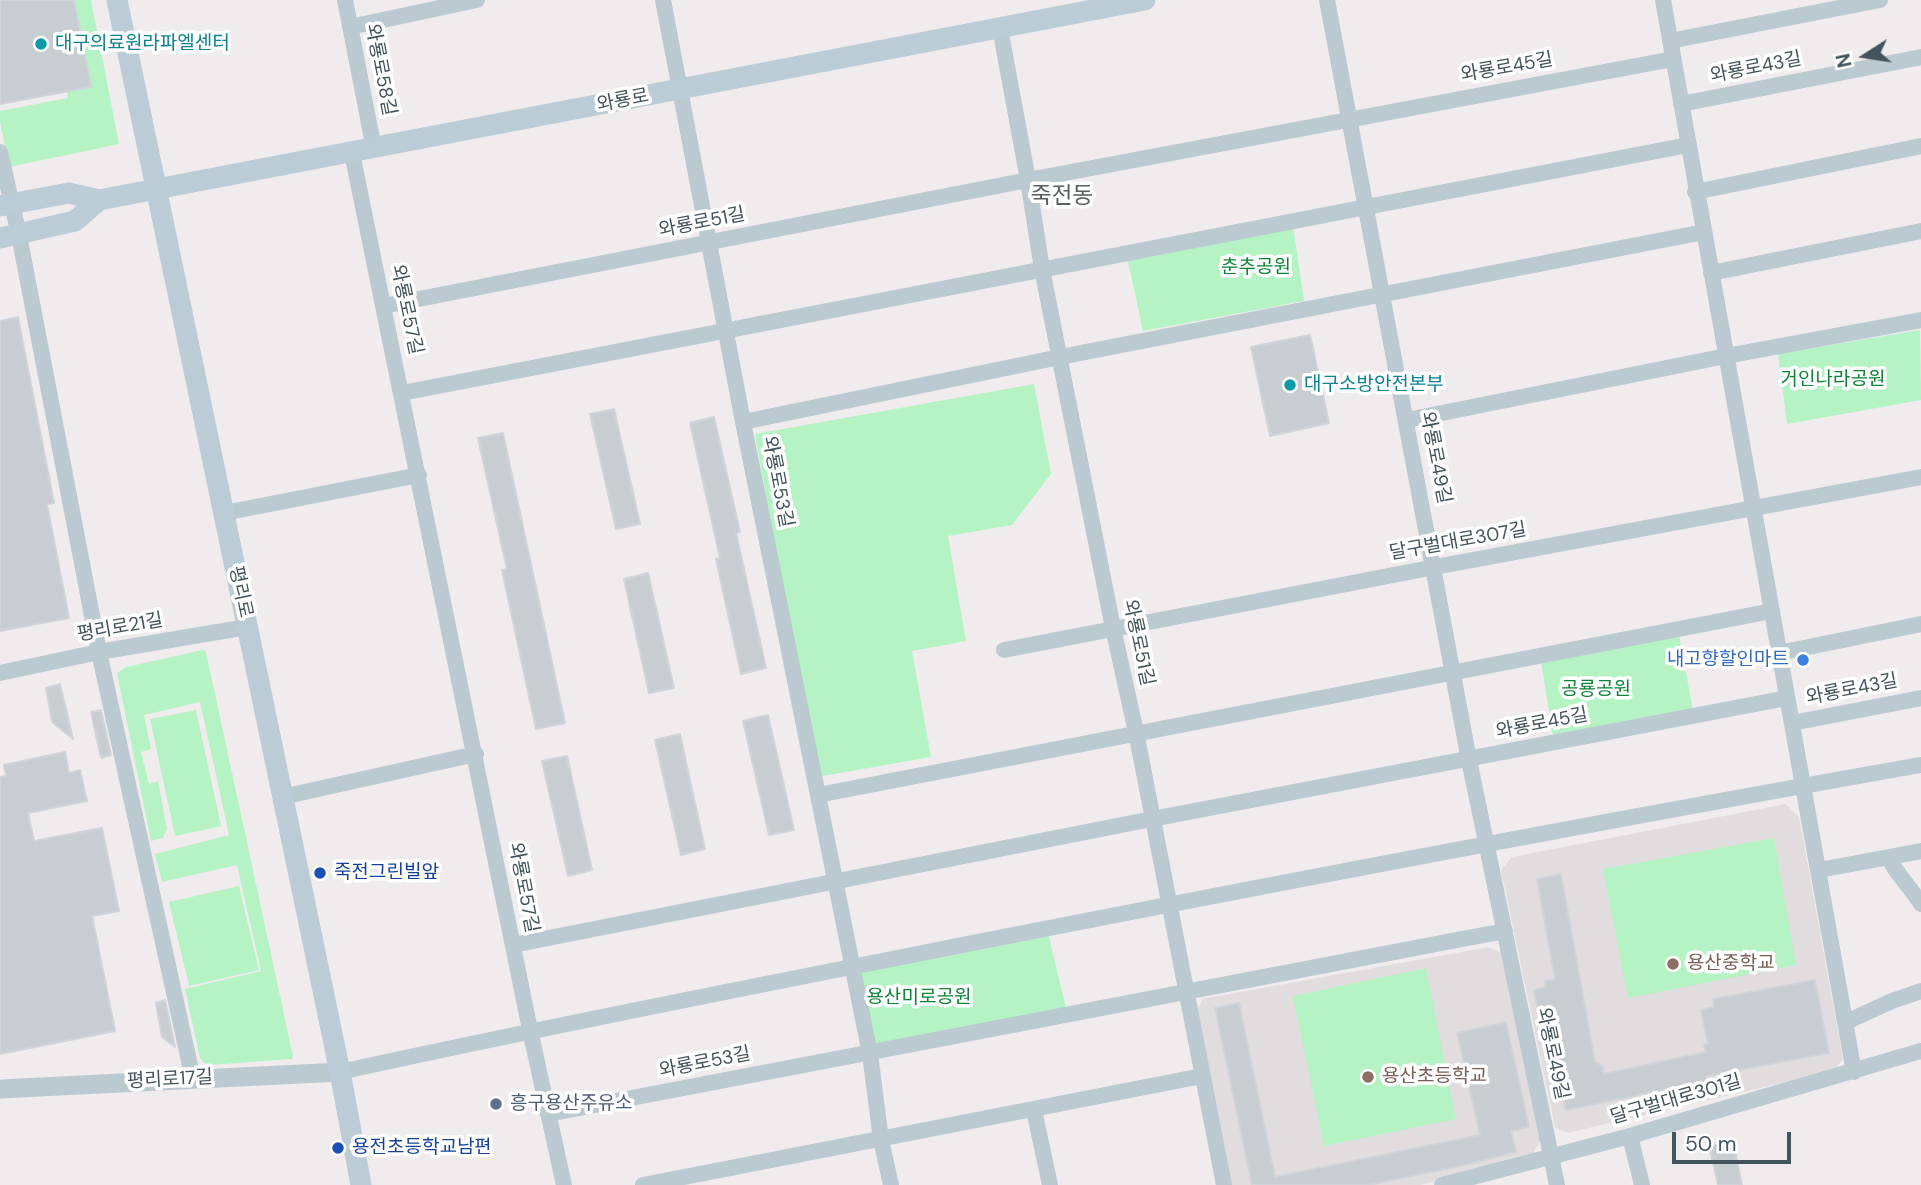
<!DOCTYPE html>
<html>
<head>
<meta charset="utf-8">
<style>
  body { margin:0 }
  #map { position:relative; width:1921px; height:1185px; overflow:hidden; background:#f0eced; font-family:"DM Sans",sans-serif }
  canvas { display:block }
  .north { position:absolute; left:1830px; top:21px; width:70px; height:70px; -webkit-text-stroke:5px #fff; paint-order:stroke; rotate:258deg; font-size:19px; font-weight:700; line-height:28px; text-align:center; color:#43545c }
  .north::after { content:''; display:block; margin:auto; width:24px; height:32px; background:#43545c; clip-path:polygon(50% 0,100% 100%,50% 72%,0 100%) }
  .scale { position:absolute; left:1672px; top:1132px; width:119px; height:32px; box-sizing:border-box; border:4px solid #43545c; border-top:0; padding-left:9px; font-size:21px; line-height:24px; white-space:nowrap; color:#43545c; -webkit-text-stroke:5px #fff; paint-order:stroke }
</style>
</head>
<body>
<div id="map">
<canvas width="1921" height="1185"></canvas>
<div class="north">N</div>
<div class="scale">50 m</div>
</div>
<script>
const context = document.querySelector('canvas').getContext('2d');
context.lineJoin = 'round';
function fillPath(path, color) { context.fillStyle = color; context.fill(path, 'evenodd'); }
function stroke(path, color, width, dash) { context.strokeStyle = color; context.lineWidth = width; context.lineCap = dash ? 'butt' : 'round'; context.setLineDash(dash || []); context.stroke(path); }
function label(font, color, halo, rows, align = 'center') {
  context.font = font + ' "DM Sans","Noto Sans KR",sans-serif'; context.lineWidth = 7; context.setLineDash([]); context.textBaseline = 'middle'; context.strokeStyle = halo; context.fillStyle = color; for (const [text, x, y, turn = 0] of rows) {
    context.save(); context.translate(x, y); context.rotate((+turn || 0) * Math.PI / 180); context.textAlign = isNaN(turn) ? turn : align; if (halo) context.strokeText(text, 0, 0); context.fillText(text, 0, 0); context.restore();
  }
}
fillPath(new Path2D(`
  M1786 804 1799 817 1843 1059 1833 1071 1567 1133 1555 1127 1501 870 1512 857Z
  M1489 947 1503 954 1540 1141 1531 1157 1420 1185H1230L1196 1013 1202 999Z`), '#e1dddf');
fillPath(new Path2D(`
  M52 0H91L119 144 9 167 0 122V111L68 98Z
  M1292 219 1304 301 1143 331 1126 252Z
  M1920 330 1921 400 1787 424 1778 354Z
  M1034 384 1051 474 1012 525 948 536 966 641 912 651 931 757 817 777 755 434Z
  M1678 629 1694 716 1554 743 1540 655Z
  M203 650 206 652 293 1056 292 1059 211 1065 204 1063 200 1058 185 989 261 971 237 865 162 882 155 854 229 835 200 702 144 715 151 749 141 752 149 784 158 781 167 829 163 838 151 841 117 673 126 667Z
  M196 710 221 826 175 836 150 719Z
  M1774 838 1796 965 1628 998 1603 869Z
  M239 886 259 970 189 986 169 902Z
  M1047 929 1067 1012 875 1051 859 967Z
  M1426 968 1456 1119 1324 1146 1293 996Z`), '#b5f3c4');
const building = new Path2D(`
  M0 0H74L91 87 0 104Z
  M18 317 54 503 47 504 69 618 0 631V321Z
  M1310 335 1329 423 1270 436 1251 347Z
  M614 409 640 524 616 529 590 414Z
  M714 417 740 532 736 533 766 668 741 674 716 559 720 558 690 423Z
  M503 433 565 723 536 729 502 570 507 569 478 438Z
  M648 573 674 688 649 693 624 579Z
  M60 684 73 739 52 722 46 688Z
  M101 710 111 755 101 758 91 712Z
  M768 715 794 830 769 835 743 721Z
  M680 734 705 849 681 855 655 740Z
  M65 752 69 773 80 770 87 801 28 813 34 841 102 828 119 911 92 916 115 1031 0 1054V777L6 776 4 765Z
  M567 756 592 870 568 876 542 761Z
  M1561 874 1595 1062 1602 1066 1604 1074 1706 1052 1704 1045 1708 1044 1701 1010 1714 1007 1713 999 1815 980 1829 1053 1706 1076 1710 1095 1684 1100 1681 1086 1566 1110 1554 1053 1546 1055 1534 990 1546 987 1545 981 1555 979 1537 879Z
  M165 1000 175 1047 162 1037 156 1003Z
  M1239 1003 1275 1177 1480 1135 1457 1033 1506 1022 1529 1127 1511 1131 1516 1152 1470 1164 1368 1185H1252L1215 1008Z
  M1733 1141 1742 1185H1718L1709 1146Z`);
fillPath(building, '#c8cdd2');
stroke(building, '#d0d4d9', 2);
stroke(new Path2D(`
  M345 0 374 149
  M663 0 743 422 870 1054 881 1140 891 1185
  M1327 0 1469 760 1557 1185
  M1663 0 1854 1072
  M350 27 477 0
  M1000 28 1028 180 1042 269 1113 628 1136 732 1224 1185
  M1670 41 1880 0
  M1681 104 1921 57
  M0 152 19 235 99 652 193 1079
  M352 153 530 1030 564 1185
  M1695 192 1921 146
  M1711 273 1921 231
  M383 306 1028 180 1673 59
  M402 393C831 312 1258 225 1688 145
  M1407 420 1726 356 1921 320
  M743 422 1060 357 1704 232
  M224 513 419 475
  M1004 650 1435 567 1921 477
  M1779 653 1921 624
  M0 673 99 652 247 627
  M1792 723 1921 698
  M818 795 1772 611
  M282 797 476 754
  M1889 857C1891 867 1914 892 1921 904
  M1819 870 1921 851
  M513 945 1152 819 1787 698
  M1846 1022 1892 1001 1921 991
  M340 1072C522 1032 704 996 887 960 1231 892 1576 826 1921 765
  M1034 1110 1050 1185
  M548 1114C868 1054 1186 990 1505 931
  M1630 1136 1642 1185
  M643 1185 1202 1076
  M1442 1185 1630 1136 1921 1051`), '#bbcad1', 16);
stroke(new Path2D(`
  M0 1089 340 1072`), '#bbcad1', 19);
stroke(new Path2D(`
  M117 0 340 1072 361 1185
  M0 206 69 193 99 200 1145 0
  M0 238 75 221 99 200`), '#bbccd6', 21);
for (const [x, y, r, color] of [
  [41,44,7,"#0f9aa8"],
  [1290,385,7,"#0f9aa8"],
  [1803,660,7,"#3f7fe0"],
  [320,873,7,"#1a4fb4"],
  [1673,964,7,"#8d6e63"],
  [1368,1077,7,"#8d6e63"],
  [496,1104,7,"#5c6f8a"],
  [338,1148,7,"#1a4fb4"]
]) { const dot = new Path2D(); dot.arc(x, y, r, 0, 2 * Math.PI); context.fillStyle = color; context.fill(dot); stroke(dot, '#fff', 2.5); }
label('19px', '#0d838f', '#fff', [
  ["대구의료원라파엘센터",55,44],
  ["대구소방안전본부",1304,385]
], 'left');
label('19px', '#43545c', '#fff', [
  ["와룡로45길",1507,68,-10],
  ["와룡로43길",1756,68,-11],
  ["와룡로58길",380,70,79],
  ["와룡로",623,101,-11],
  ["와룡로51길",702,223,-11],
  ["와룡로57길",406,310,78],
  ["와룡로49길",1435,458,79],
  ["와룡로53길",777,482,79],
  ["달구벌대로307길",1458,542,-10],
  ["평리로",240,592,78],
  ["평리로21길",120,628,-10],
  ["와룡로51길",1138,643,78],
  ["와룡로43길",1852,690,-11],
  ["와룡로45길",1542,724,-11],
  ["와룡로57길",523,888,79],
  ["와룡로49길",1552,1054,78],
  ["와룡로53길",705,1063,-11],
  ["평리로17길",170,1080,-3],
  ["달구벌대로301길",1676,1100,-16]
]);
label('19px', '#0d8437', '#fff', [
  ["춘추공원",1256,268],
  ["거인나라공원",1833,380],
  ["공룡공원",1596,690],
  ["용산미로공원",919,998]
]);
label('19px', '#366cbe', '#fff', [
  ["내고향할인마트",1789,660]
], 'right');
label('19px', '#164399', '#fff', [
  ["죽전그린빌앞",334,873],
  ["용전초등학교남편",352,1148]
], 'left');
label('19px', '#785e54', '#fff', [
  ["용산중학교",1687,964],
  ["용산초등학교",1382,1077]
], 'left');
label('19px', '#4e5e75', '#fff', [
  ["흥구용산주유소",510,1104]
], 'left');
label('23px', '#595e62', '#fff', [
  ["죽전동",1062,197]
]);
</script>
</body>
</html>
